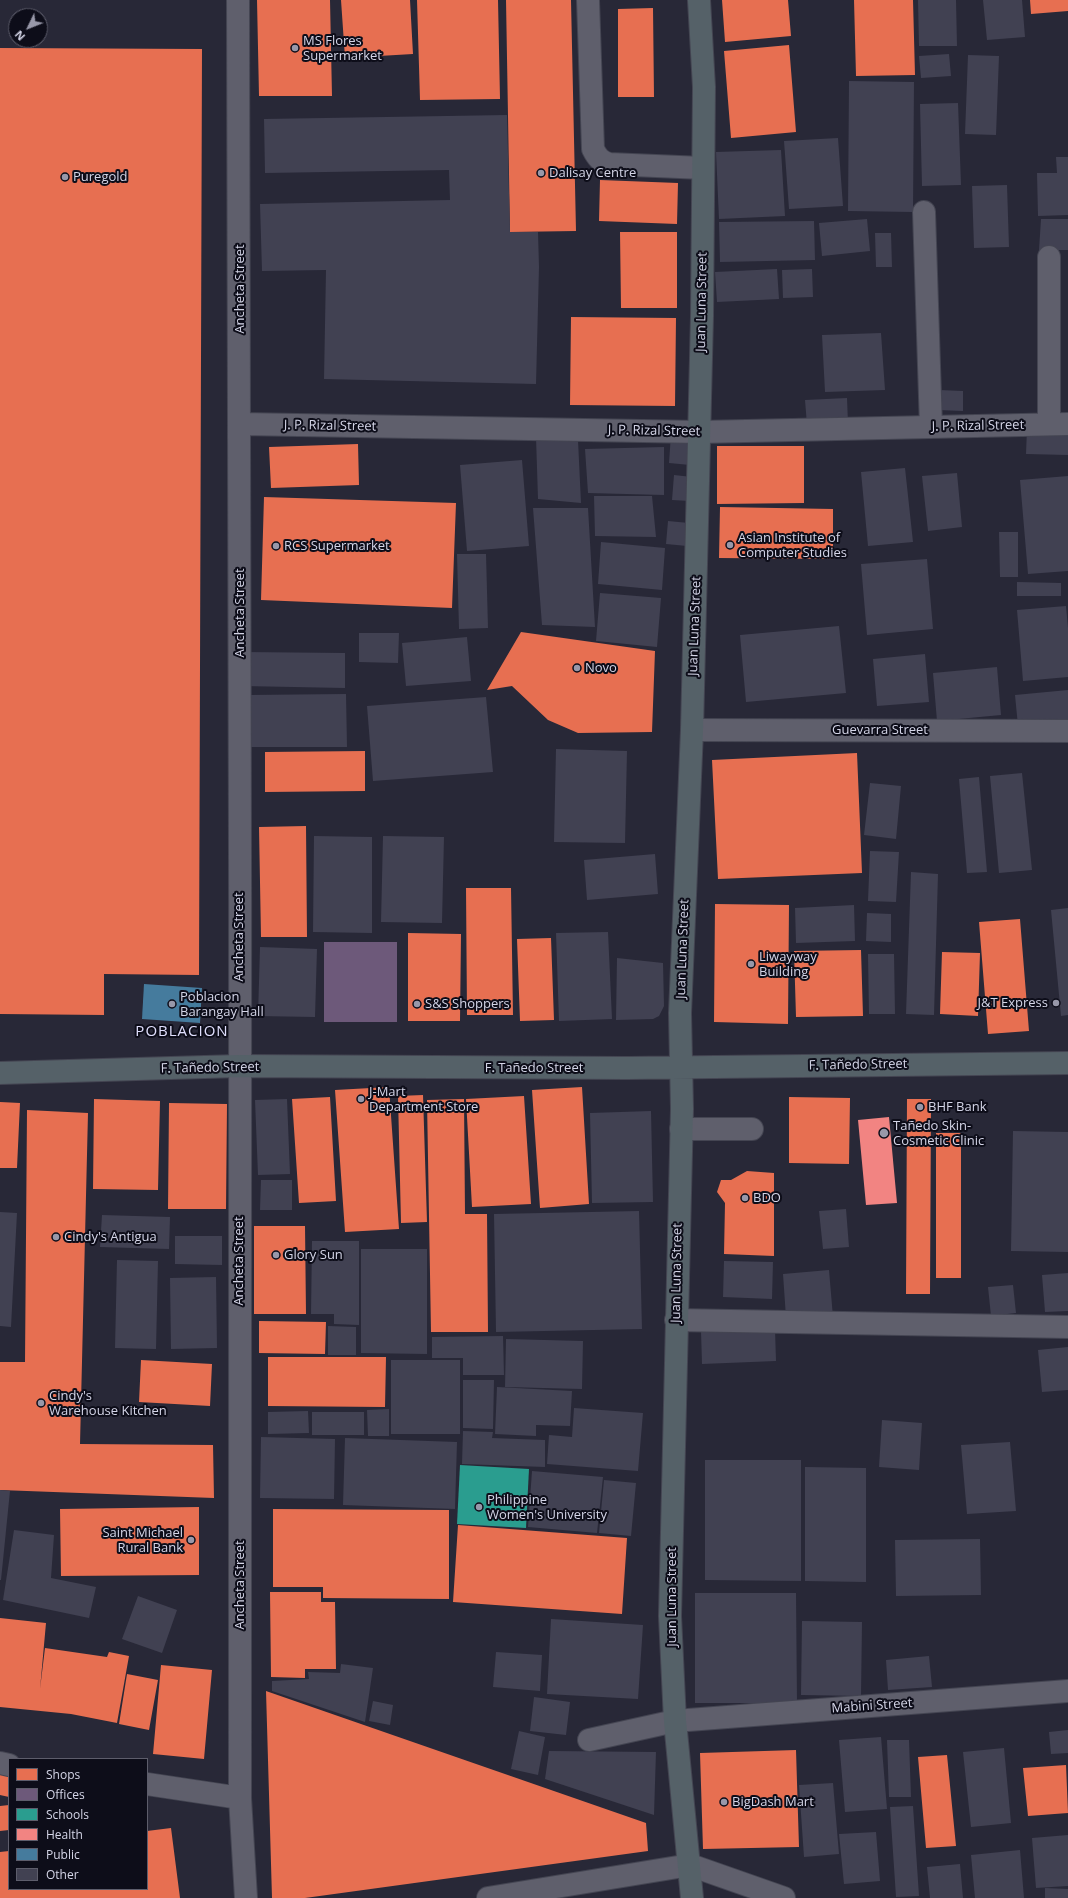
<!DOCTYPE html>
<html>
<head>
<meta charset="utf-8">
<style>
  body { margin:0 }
  #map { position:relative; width:1068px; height:1898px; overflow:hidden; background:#282837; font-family:"Open Sans",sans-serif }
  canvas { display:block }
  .legend { position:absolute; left:8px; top:1758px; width:140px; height:132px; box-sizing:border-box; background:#0d0d19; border:1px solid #5d5d6b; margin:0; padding:5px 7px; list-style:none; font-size:12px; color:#d4d5e7 }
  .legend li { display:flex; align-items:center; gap:8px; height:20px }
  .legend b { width:20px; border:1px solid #5d5d6b }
  .north { position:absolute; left:8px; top:8px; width:40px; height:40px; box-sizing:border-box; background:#0d0d19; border:1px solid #5d5d6b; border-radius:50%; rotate:227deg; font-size:11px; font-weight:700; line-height:16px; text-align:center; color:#d4d5e7 }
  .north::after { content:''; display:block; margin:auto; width:14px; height:18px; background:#9898a9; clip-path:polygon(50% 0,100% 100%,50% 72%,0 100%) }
</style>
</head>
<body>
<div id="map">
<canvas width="1068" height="1898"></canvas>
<ul class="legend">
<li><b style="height:11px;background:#e76f51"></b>Shops</li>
<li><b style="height:11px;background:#6d597a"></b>Offices</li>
<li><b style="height:11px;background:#2a9d8f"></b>Schools</li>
<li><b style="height:11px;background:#f28482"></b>Health</li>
<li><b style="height:11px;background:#457b9d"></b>Public</li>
<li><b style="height:11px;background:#414152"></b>Other</li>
</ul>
<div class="north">N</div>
</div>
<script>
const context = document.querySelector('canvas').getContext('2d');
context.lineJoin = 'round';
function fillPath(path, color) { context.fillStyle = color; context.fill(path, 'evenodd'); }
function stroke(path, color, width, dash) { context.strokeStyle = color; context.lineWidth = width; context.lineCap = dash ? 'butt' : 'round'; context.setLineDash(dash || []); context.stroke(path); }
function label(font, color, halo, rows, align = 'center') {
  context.font = font + ' "Open Sans",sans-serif'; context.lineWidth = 4; context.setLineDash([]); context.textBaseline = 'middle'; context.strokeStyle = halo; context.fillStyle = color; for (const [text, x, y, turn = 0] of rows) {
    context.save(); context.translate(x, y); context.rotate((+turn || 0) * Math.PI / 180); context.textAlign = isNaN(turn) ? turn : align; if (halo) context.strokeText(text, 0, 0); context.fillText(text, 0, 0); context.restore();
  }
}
fillPath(new Path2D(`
  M257 0H330L332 96H259Z
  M341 0H410L413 54 345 58Z
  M417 0H498L500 99 420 100Z
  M506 0H571L576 231 510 232Z
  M722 0H788L791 36 725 42Z
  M854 0H913L915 75 856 76Z
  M1030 0H1068V11L1031 14Z
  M653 8 654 97H618V9Z
  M789 45 796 132 731 138 724 51Z
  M0 48 202 49 199 975 104 974V1015L0 1014Z
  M600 180 678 183 677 224 599 221Z
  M620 232H677V308H621Z
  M571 317 676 318 675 406 570 405Z
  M358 444 359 485 271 488 269 447Z
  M717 446H804V503L717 504Z
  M264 497 456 503 452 608 261 600Z
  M720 507 833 509V559L719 558Z
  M521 632 655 651 652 732 578 733 548 720 512 686 487 690Z
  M365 751V791L265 792V752Z
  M857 753 862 873 718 879 712 760Z
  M306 826 307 937H261L259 827Z
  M466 888H511L513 1015H467Z
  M715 904 789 905 788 1024 714 1022Z
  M1020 919 1029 1031 988 1034 979 922Z
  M408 933 461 934 460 1021H408Z
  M551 938 554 1020 520 1021 517 939Z
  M861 950 863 1016 796 1017 794 951Z
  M942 952 980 953 978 1016 940 1014Z
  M389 1087 399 1229 345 1232 335 1090Z
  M582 1087 589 1204 540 1208 532 1090Z
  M423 1095 427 1222 401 1223 398 1096Z
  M524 1096 531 1204 472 1207 466 1099Z
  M330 1097 336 1201 299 1203 292 1099Z
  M789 1097 850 1098 849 1164 789 1163Z
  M94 1099 160 1101 158 1190 93 1189Z
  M464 1099 465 1214H487L488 1332H431L427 1100Z
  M907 1099H931L930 1294H906Z
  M0 1102 20 1103 17 1168H0Z
  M169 1103 227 1104 226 1209H168Z
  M27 1110 88 1113 80 1444 213 1445 214 1498 0 1490V1362H25Z
  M936 1133H961V1278H936Z
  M747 1171 774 1173V1256L724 1254 725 1203 717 1192 721 1180H731Z
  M254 1226H305L306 1314H254Z
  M259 1321 326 1322 325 1354 259 1353Z
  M268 1357H386L385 1407 268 1406Z
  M141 1360 212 1364 210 1406 139 1402Z
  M199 1507V1575L61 1576 60 1509Z
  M273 1509 449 1510V1599L323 1598V1587H273Z
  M458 1525 627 1538 622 1614 453 1602Z
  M270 1592H321V1602H335L336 1669H305V1678L271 1677Z
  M0 1618 46 1623 40 1689 45 1648 107 1657 109 1652 129 1656 117 1723 71 1714 0 1707Z
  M161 1665 212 1670 204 1759 153 1754Z
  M127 1674 158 1680 149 1730 119 1724Z
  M266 1691 646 1823 648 1851 305 1898H272Z
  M796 1750 799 1847 703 1849 700 1753Z
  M947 1755 956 1846 926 1848 918 1757Z
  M1066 1765 1068 1813 1028 1816 1023 1768Z
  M0 1771 9 1772V1797L0 1795Z
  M9 1805V1830L0 1831V1806Z
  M171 1828 180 1898H0V1852L9 1851V1889H147V1831Z`), '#e76f51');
fillPath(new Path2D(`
  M324 942H397V1022H324Z`), '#6d597a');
fillPath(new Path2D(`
  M460 1465 529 1469 526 1528 457 1524Z`), '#2a9d8f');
fillPath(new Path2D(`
  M889 1117 897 1203 866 1205 858 1120Z`), '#f28482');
fillPath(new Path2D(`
  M144 984 202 988 200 1023 142 1019Z`), '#457b9d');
fillPath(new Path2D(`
  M918 0H956L957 46H919Z
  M983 0H1022L1025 37 987 40Z
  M949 54 951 76 921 78 919 56Z
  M968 55 999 56 996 135 965 134Z
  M849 81 914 82 913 212 848 211Z
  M958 103 961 185 922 186 920 104Z
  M507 115 510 232H538L539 267 536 384 324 379 326 270 262 271 260 204 450 200 449 170 265 173 264 119Z
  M838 138 843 206 789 209 784 141Z
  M781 150 785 216 719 219 716 152Z
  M1056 157H1068V215L1038 216 1037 173H1057Z
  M1007 185 1009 247 974 248 972 186Z
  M867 219 870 251 822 256 819 223Z
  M1041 219H1068V250H1039Z
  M814 221 815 260 720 262 719 222Z
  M875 233H891L892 267H876Z
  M777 269 779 299 717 302 715 272Z
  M812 269 813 297 783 298 782 270Z
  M881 333 885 390 825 392 822 335Z
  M939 390 963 391V411L938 410Z
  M847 398 848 423 807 425 805 400Z
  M1027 428 1068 430V455L1026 454Z
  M671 434 692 436 690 465 669 463Z
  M536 437 578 440 581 503 538 499Z
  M664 447V495L588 493 585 449Z
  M522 460 529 546 467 551 460 465Z
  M905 468 913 542 868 546 861 472Z
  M957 473 962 527 928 531 922 476Z
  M674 475 692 477 690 501 672 500Z
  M1068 476V571L1028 574 1020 480Z
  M594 496H652L656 537 595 536Z
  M533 508H588L595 627 542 625Z
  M668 521 689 523 687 546 666 544Z
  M999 532H1018V577H1000Z
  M601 542 665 548 662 590 598 584Z
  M457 554H486L488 628 459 629Z
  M927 559 933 629 867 635 861 564Z
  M1017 582 1061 583V596H1017Z
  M600 593 661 598 657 647 596 641Z
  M1066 606 1068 628V677L1023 681 1017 610Z
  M839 626 846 693 746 702 740 635Z
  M359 633H399L398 663 359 662Z
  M467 637 471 681 406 686 402 643Z
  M242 652 345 653V688L242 686Z
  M925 654 929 702 877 706 873 659Z
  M997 667 1001 715 937 721 933 673Z
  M1068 690V722L1018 726 1015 695Z
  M346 694 347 747H248V695Z
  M486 697 493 772 373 781 367 706Z
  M556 749 627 751 625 843 554 842Z
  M1022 773 1032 870 999 873 990 776Z
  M979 777 987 872 967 873 959 779Z
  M870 783 901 786 896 839 864 835Z
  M314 836 372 837V933L313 932Z
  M383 836 444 837 442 923 381 922Z
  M870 851 899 852 896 902 868 901Z
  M655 854 658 894 587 900 584 860Z
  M911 872 938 874 934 1015 906 1014Z
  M854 905 855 941 796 943 795 908Z
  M1068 908V1015L1061 1016 1051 910Z
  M867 913 891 914V942L866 941Z
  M608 932 612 1019 559 1021 556 933Z
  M260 947 317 949 315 1017 258 1016Z
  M868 954H894L895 1014H869Z
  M617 958 663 963 664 1006 659 1016 653 1019 616 1020Z
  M287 1099 290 1174 258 1175 255 1100Z
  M651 1111 653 1202 592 1203 590 1113Z
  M1013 1131 1068 1132V1252L1011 1251Z
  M261 1180H292V1210H260Z
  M846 1209 849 1247 823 1249 819 1211Z
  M639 1211 642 1329 496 1332 494 1214Z
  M0 1212 17 1213 11 1327 0 1326Z
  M102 1215 170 1217 169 1249 100 1247Z
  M175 1236H222V1265L175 1264Z
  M312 1241H359V1325L334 1324V1314H311Z
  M361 1249H427V1354L361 1353Z
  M117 1260 158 1261 156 1349 115 1348Z
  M724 1261 773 1262 772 1299 723 1297Z
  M829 1270 834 1329 787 1332 783 1274Z
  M1068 1273V1311L1045 1312 1042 1275Z
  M216 1277 217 1348 171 1349 170 1278Z
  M1013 1285 1016 1313 991 1316 988 1287Z
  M328 1326 356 1327V1355H328Z
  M775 1329 776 1361 702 1364 701 1331Z
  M503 1336 504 1375H463V1358H432V1337Z
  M506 1339 583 1341 582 1389 505 1387Z
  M1068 1347V1390L1042 1392 1038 1350Z
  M391 1360H460V1434H391Z
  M463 1380H494L493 1429 463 1428Z
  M497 1387 572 1391 570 1426 536 1425V1436L495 1434Z
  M574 1408 643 1413 638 1471 547 1464 549 1435 572 1437Z
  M389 1409V1436H368L367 1410Z
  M308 1411 309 1433 268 1434V1412Z
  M312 1412H364V1435H312Z
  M882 1420 922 1423 919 1470 879 1467Z
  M463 1431 493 1432 492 1438 545 1440V1467L462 1464Z
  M261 1437 335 1439 334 1499 260 1498Z
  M345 1438 457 1442 455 1509 343 1505Z
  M1010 1442 1016 1511 967 1514 961 1445Z
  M705 1460H801V1581L705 1580Z
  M805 1467 866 1468V1582L805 1581Z
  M532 1471 603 1477 597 1533 528 1527Z
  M604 1480 636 1483 631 1536 599 1533Z
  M0 1490 10 1491 1 1580H0Z
  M14 1530 54 1535 51 1578 96 1587 89 1618 3 1600Z
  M980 1539 981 1595 896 1596 895 1540Z
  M695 1593H796L797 1703H695Z
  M138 1596 177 1610 162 1653 122 1639Z
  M551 1619 643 1625 638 1699 547 1694Z
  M802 1621 862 1622 861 1696 801 1695Z
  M496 1652 542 1655 540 1691 493 1687Z
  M929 1656 932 1687 888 1690 886 1660Z
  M341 1664 373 1668 365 1722 272 1691V1681L309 1679 308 1672 340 1673Z
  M534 1697 570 1702 566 1735 530 1731Z
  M373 1701 393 1705 390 1725 369 1721Z
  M1068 1730V1753L1051 1754 1049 1732Z
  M519 1731 545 1737 538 1775 511 1769Z
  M881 1737 887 1809 845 1812 839 1740Z
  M887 1740H909L911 1797H889Z
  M1004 1748 1011 1823 971 1827 963 1752Z
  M549 1751 656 1752 654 1815 545 1779Z
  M833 1783 839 1854 804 1857 799 1785Z
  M913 1806 919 1896 896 1897 890 1807Z
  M876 1832 880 1881 844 1884 839 1834Z
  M1068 1835V1886L1036 1888 1032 1838Z
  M1020 1850 1024 1898H975L971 1855Z
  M960 1864 963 1898H930L927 1867Z
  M1045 1888 1068 1889V1898H1045Z`), '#414152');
const minor = new Path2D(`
  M238 0C242 599 239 1199 240 1798L246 1898
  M588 0 593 149C597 157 600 161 609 164L703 168
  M924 212 931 427
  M1049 257V424
  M241 424 700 432 1068 424
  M692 730 1068 731
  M681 1129H752
  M676 1320 1068 1327
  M589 1740 675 1721 1068 1691
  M0 1763 9 1765
  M147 1784 240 1798
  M488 1898 690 1865 784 1898`);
const major = new Path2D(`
  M0 1073 239 1066 627 1068 1068 1063
  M692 1898 675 1721 670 1616 682 1109 680 1013 692 730 702 316 704 87 699 0`);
stroke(minor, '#444552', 24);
stroke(major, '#444552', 24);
stroke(minor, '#5f5f6c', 22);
stroke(major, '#556168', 22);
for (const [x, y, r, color] of [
  [295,48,4,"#9898a9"],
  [541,173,4,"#9898a9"],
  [65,177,4,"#9898a9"],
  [730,545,4,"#9898a9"],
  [276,546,4,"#9898a9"],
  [577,668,4,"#9898a9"],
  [751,964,4,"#9898a9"],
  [1056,1003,4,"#9898a9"],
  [172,1004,4,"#9898a9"],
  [417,1004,4,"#9898a9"],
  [361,1099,4,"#9898a9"],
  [920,1107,4,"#9898a9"],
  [884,1133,5,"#9898a9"],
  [745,1198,4,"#9898a9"],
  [56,1237,4,"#9898a9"],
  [276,1255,4,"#9898a9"],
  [41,1403,4,"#9898a9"],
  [479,1507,4,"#9898a9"],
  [191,1540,4,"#9898a9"],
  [724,1802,4,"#9898a9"]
]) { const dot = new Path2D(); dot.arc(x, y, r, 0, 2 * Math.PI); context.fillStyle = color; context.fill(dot); stroke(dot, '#0d0d19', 1.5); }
label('13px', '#d4d5e7', '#0d0d19', [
  ["MS Flores",303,41],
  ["Supermarket",303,56],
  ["Dalisay Centre",549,173],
  ["Puregold",73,177],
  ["Asian Institute of",738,538],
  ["Computer Studies",738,553],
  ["RCS Supermarket",284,546],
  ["Novo",585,668],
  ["Liwayway",759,957],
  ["Building",759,972],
  ["Poblacion",180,997],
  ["Barangay Hall",180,1012],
  ["J&T Express",1048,1003,"right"],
  ["S&S Shoppers",425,1004],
  ["J-Mart",369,1092],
  ["Department Store",369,1107],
  ["BHF Bank",928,1107],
  ["Tañedo Skin-",893,1126],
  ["Cosmetic Clinic",893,1141],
  ["BDO",753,1198],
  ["Cindy's Antigua",64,1237],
  ["Glory Sun",284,1255],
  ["Cindy's",49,1396],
  ["Warehouse Kitchen",49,1411],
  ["Philippine",487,1500],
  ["Women's University",487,1515],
  ["Saint Michael",183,1533,"right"],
  ["Rural Bank",183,1548,"right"],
  ["BigDash Mart",732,1802]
], 'left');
label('13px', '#d4d5e7', '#0d0d19', [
  ["Ancheta Street",240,289,-90],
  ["Juan Luna Street",702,302,-89],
  ["J. P. Rizal Street",330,426,1],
  ["J. P. Rizal Street",978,426,-1],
  ["J. P. Rizal Street",654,431,1],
  ["Ancheta Street",240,613,-90],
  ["Juan Luna Street",695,626,-88],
  ["Guevarra Street",880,730],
  ["Ancheta Street",239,937,-90],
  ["Juan Luna Street",683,949,-88],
  ["F. Tañedo Street",858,1065,-1],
  ["F. Tañedo Street",210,1068,-1],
  ["F. Tañedo Street",534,1068],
  ["Ancheta Street",239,1261,-90],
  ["Juan Luna Street",677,1273,-89],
  ["Ancheta Street",240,1585,-90],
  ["Juan Luna Street",672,1597,-90],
  ["Mabini Street",872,1706,-4]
]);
context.letterSpacing = '1px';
label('15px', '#e0dffd', '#0d0d19', [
  ["POBLACION",182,1032]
]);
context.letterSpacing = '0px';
</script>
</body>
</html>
